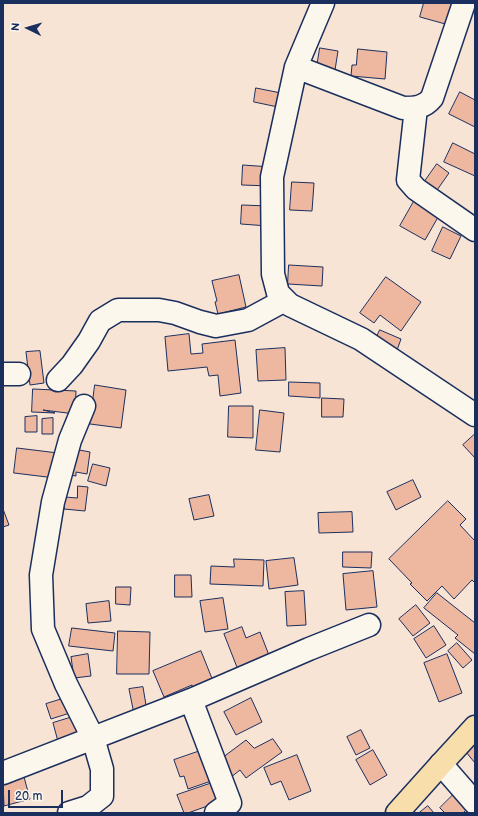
<!DOCTYPE html>
<html>
<head>
<meta charset="utf-8">
<style>
  body { margin:0 }
  #map { position:relative; width:478px; height:816px; overflow:hidden; background:#f7e4d5; font-family:"Balsamiq Sans",sans-serif }
  canvas { display:block }
  .frame { position:absolute; inset:0; border:4px solid #1b2f5e; pointer-events:none }
  .north { position:absolute; left:8px; top:8px; width:40px; height:40px; -webkit-text-stroke:3px #fbf7ec; paint-order:stroke; rotate:275deg; font-size:11px; font-weight:700; line-height:16px; text-align:center; color:#1b2f5e }
  .north::after { content:''; display:block; margin:auto; width:14px; height:18px; background:#1b2f5e; clip-path:polygon(50% 0,100% 100%,50% 72%,0 100%) }
  .scale { position:absolute; left:8px; top:790px; width:55px; height:18px; box-sizing:border-box; border:2px solid #1b2f5e; border-top:0; padding-left:5px; font-size:12px; line-height:14px; white-space:nowrap; color:#1b2f5e; -webkit-text-stroke:3px #fbf7ec; paint-order:stroke }
</style>
</head>
<body>
<div id="map">
<canvas width="478" height="816"></canvas>
<div class="frame"></div>
<div class="north">N</div>
<div class="scale">20 m</div>
</div>
<script>
const context = document.querySelector('canvas').getContext('2d');
context.lineJoin = 'round';
function fillPath(path, color) { context.fillStyle = color; context.fill(path, 'evenodd'); }
function stroke(path, color, width, dash) { context.strokeStyle = color; context.lineWidth = width; context.lineCap = dash ? 'butt' : 'round'; context.setLineDash(dash || []); context.stroke(path); }
const building = new Path2D(`
  M424 3H455L449 25 420 17Z
  M320 48 338 51 335 70 317 67Z
  M358 49 387 52 385 79 351 76 352 65H356Z
  M256 88 281 93 278 107 254 102Z
  M460 92 475 100V127L449 114Z
  M453 143 475 154V176L444 162Z
  M437 164 449 173 435 193 423 184Z
  M243 165 271 167 270 186 242 185Z
  M292 182 314 183 312 211 290 210Z
  M417 196 441 212 425 240 400 226Z
  M242 205 269 206 268 226 241 224Z
  M443 227 461 236 450 259 432 251Z
  M289 265 323 267 322 286 288 284Z
  M239 275 246 307 218 314 215 302 217 301 212 281Z
  M386 277 421 302 401 331 380 315 374 323 360 313Z
  M380 330 401 339 396 353 374 343Z
  M189 334 191 354 203 353 202 344 235 340 241 393 220 396 218 375 209 376 207 367 168 371 165 337Z
  M285 348 286 380 258 381 256 350Z
  M40 351 44 383 30 385 26 352Z
  M289 382 320 383V398L289 396Z
  M95 385 126 390 121 428 90 424Z
  M33 389 76 391 75 414 43 410 55 413 32 412Z
  M322 398 344 399 343 417H322Z
  M229 406H253V438L228 437Z
  M260 410 284 413 280 452 256 450Z
  M37 416V432H25V417Z
  M53 418V434H42V419Z
  M475 434V458L463 445Z
  M17 448 58 453 55 478 14 473Z
  M74 449 90 452 87 474 76 472V476L69 475Z
  M93 464 110 468 106 486 88 481Z
  M413 480 421 497 396 510 387 492Z
  M78 486 88 487 85 511 64 509 65 497 77 498Z
  M209 495 214 516 194 520 189 499Z
  M448 501 466 519 460 525 475 541V583L472 580 454 599 442 586 427 601 410 584 412 583 389 559Z
  M3 509 9 525 3 527Z
  M352 512 353 532 319 533 318 513Z
  M343 552H372L371 568 343 567Z
  M294 558 298 585 269 589 266 561Z
  M234 559 264 560 263 586 210 584 211 566 234 567Z
  M373 571 377 607 346 610 343 574Z
  M175 575H191L192 597H175Z
  M116 587H131L130 605 116 604Z
  M304 591 306 625 287 626 285 592Z
  M437 593 475 623V654L455 638 458 635 424 608Z
  M223 598 228 629 205 632 200 601Z
  M109 601 111 621 88 623 86 604Z
  M416 605 430 623 413 636 399 619Z
  M434 626 446 645 426 658 414 639Z
  M242 627 246 638 260 632 272 663 240 675 224 634Z
  M72 628 115 633 113 651 69 646Z
  M118 631 150 632 149 674H117Z
  M457 643 472 660 463 668 448 651Z
  M201 651 213 681 193 689 192 685 164 697 153 671Z
  M88 654 91 676 74 678 71 657Z
  M447 654 462 693 439 702 424 663Z
  M143 687 147 711 134 714 129 689Z
  M72 696 76 711 51 719 46 704Z
  M251 698 262 722 236 735 224 712Z
  M76 716 83 738 59 745 53 723Z
  M361 730 370 748 356 755 347 737Z
  M273 739 282 752 246 778 240 770 230 778 218 761 246 740 254 748Z
  M475 744V763L466 752Z
  M203 750 214 780 188 789 184 776 180 777 174 760Z
  M373 750 387 775 370 785 356 760Z
  M297 755 311 791 289 800 281 781 271 785 264 768Z
  M24 777 30 799 4 806 3 783Z
  M218 781 224 800 188 813H184L177 795Z
  M453 795 467 809 463 813H445L440 808Z
  M428 806 434 813H419Z`);
fillPath(building, '#edb7a0');
stroke(building, '#1b2f5e', 1);
const minor = new Path2D(`
  M323 3 296 67 272 177 273 274 278 293 290 305 361 339 475 415
  M296 67 403 108C415 108 424 108 432 98L464 3
  M416 108 408 180 416 189 475 230
  M3 374H19
  M58 380 72 365 89 341 100 321 118 310H159L175 313 200 322 216 326 248 320 285 300
  M191 700 230 803 216 813
  M441 764 475 803
  M3 773 191 700 309 649 369 625
  M69 813 88 807 102 796V769L93 738 66 684 43 629 41 575 53 502 70 440 84 406`);
const major = new Path2D(`
  M397 813 441 764 475 727`);
stroke(minor, '#1b2f5e', 25);
stroke(major, '#1b2f5e', 25);
stroke(minor, '#fbf7ec', 22);
stroke(major, '#f8deab', 22);
</script>
</body>
</html>
